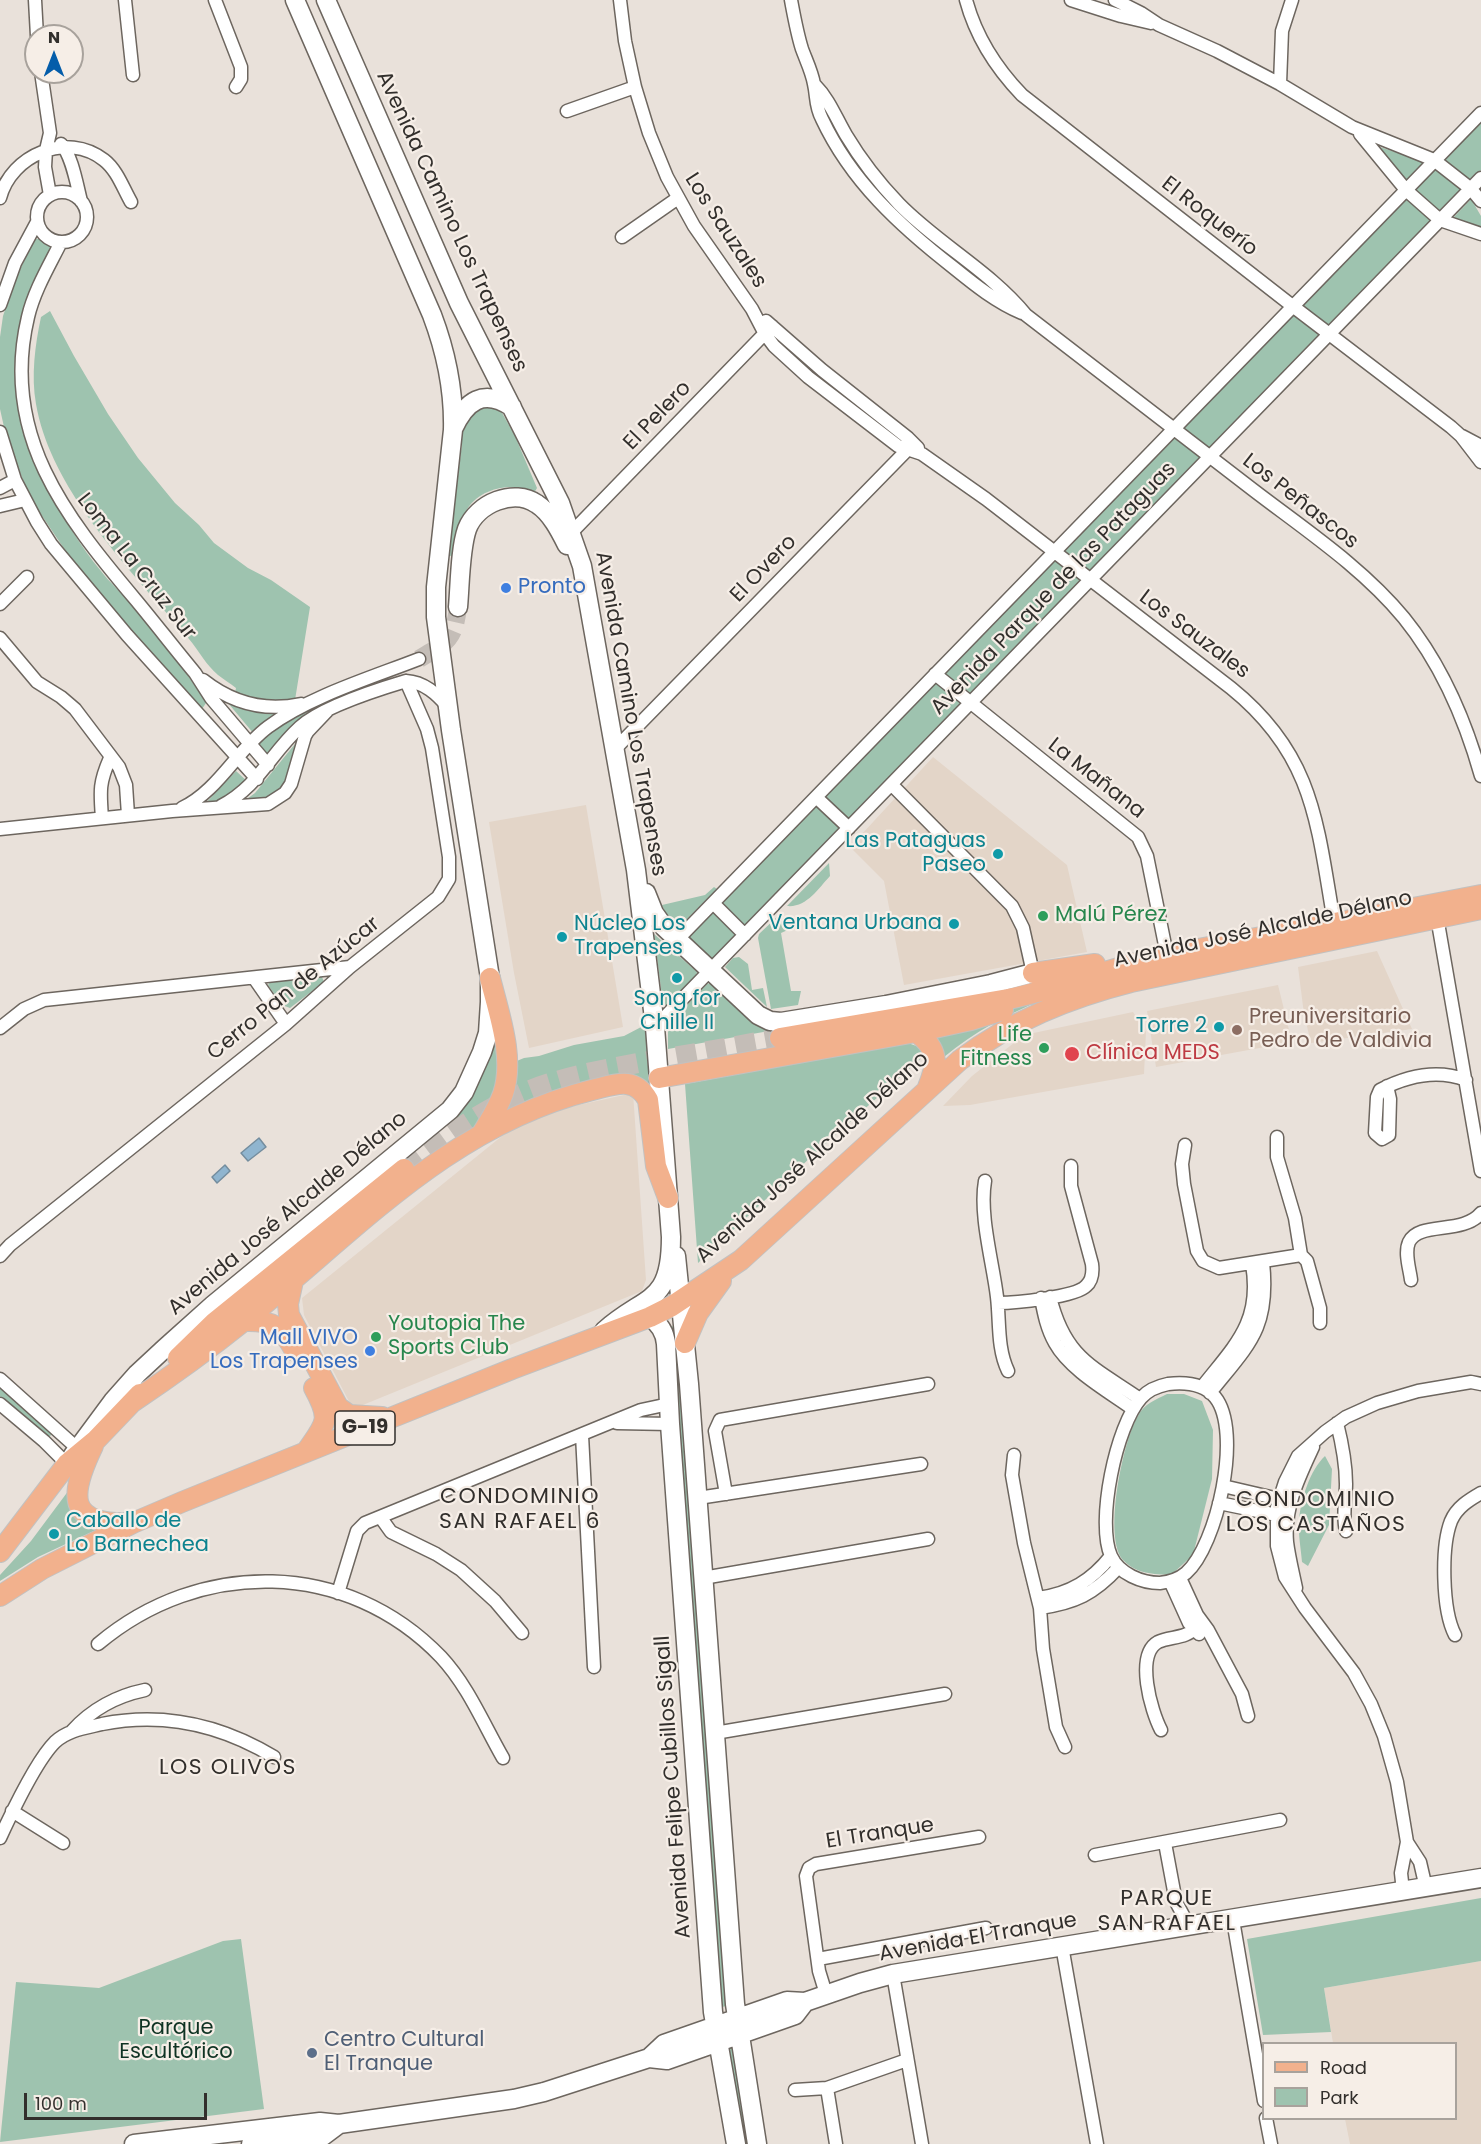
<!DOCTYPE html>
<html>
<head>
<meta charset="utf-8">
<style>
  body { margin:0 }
  #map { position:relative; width:1481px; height:2144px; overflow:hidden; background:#e9e1da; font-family:Poppins,sans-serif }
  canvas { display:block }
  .legend { position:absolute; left:1262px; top:2042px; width:195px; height:78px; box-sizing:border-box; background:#f6eee7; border:2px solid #a8a29c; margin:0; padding:8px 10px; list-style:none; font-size:18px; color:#322f2c }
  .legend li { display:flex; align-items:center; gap:12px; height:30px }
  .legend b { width:30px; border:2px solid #a8a29c }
  .north { position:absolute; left:24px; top:24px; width:60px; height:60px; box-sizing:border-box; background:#f6eee7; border:2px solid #a8a29c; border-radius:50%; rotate:0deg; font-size:16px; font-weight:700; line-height:24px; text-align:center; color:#322f2c }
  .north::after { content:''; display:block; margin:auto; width:21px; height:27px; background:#045daa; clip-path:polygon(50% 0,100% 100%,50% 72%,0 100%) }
  .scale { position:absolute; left:24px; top:2093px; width:183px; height:27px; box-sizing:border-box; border:3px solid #322f2c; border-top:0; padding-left:8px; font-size:18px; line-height:21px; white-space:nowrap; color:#322f2c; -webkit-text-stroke:4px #f6eee7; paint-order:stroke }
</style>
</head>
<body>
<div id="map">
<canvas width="1481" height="2144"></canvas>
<ul class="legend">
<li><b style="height:8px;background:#f2b18d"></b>Road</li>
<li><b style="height:16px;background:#9ec3af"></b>Park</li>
</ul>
<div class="north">N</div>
<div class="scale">100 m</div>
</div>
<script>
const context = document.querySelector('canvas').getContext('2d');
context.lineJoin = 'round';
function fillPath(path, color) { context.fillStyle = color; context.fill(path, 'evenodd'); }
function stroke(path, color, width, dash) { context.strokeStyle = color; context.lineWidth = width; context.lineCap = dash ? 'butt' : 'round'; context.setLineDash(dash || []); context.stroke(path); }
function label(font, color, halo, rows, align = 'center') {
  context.font = font + ' Poppins,sans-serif'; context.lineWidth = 4.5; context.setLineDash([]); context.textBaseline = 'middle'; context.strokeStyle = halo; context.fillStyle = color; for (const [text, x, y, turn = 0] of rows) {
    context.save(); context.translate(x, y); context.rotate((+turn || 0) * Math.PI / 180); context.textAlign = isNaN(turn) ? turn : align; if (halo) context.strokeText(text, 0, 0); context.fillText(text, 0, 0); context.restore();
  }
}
fillPath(new Path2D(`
  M933 757 1067 865 1087 952 904 985 884 881 850 847Z
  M586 805 623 1027 529 1048 514 973 489 822Z
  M1377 951 1412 1029 1311 1043 1304 1014 1298 967Z
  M1278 985 1292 1042 1156 1067 1147 1011Z
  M1133 1012 1146 1032 1144 1074 970 1105 943 1106 972 1076 1024 1035Z
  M633 1093 646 1280 642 1291 353 1409 304 1315 302 1298 502 1136 523 1123 565 1108Z
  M1481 1961V2144H1350L1345 2119 1456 2118V2044L1333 2043 1324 1988Z`), '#e3d5c8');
fillPath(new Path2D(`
  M1481 121V170L712 959 689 937Z
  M1380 147 1425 162 1405 181Z
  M1471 199 1481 216V227L1453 218Z
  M34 239H40L49 243 50 248C0 361 24 476 101 571 110 583 122 593 132 604 160 635 184 668 206 703L202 709 176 684 71 559 30 498 6 436 0 409V337L3 316 14 283Z
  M50 311 74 356 108 414 138 458 175 503 199 525 214 543 248 568 271 580 310 607 295 700C275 705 254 699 235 693L236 688C230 683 223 679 218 675 206 665 199 651 189 639 181 628 171 618 162 608 113 551 49 480 36 404 31 376 35 345 41 317Z
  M774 335 822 377 905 440V443L820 380 772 337Z
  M496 402 515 436 537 488 534 493C512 480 478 489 466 511 458 525 458 542 456 558L448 555 462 444V411Z
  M228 703 250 711 285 713 254 734Z
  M317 706 305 714 270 755H267L258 744 259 740 280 725Z
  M299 739 282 792 262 803 240 804 255 793Z
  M236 771 248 782 218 803 203 806Z
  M829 863 830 876C818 889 806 908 787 906Z
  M714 887 717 889 679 927 665 912 662 905 705 895Z
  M778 916 786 918 790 929 781 933 791 991H801L798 1005 771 1009 758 938 759 934Z
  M654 934 697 972 696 976 669 1006 663 1004Z
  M739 957 748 964 752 990 763 988 767 1007 725 967 733 958Z
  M322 977 324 982 290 1008 282 1005 268 985 270 982Z
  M711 983 769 1031 668 1049V1026L670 1022 707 984Z
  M1044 999C1008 1014 974 1032 944 1057L929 1035 985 1020 1023 1004Z
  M645 1025 650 1082 648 1088 499 1118 512 1063 524 1058 539 1056 574 1045 624 1036Z
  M497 1039 503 1067 483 1121 470 1132 461 1116 444 1126 443 1124C471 1095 482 1078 495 1040Z
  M908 1043 922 1048 926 1054 812 1156 698 1263 685 1084Z
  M673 1326 680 1393 685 1410 728 2005 720 2008 671 1327Z
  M0 1386 54 1432 48 1438 0 1396Z
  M1167 1394H1184L1202 1401 1213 1430 1212 1479 1193 1555 1171 1575C1153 1574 1137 1574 1124 1561 1102 1540 1123 1440 1138 1416 1144 1404 1155 1400 1167 1394Z
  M1325 1456 1332 1469 1329 1525 1308 1566 1302 1562C1301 1549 1298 1534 1299 1520 1301 1499 1310 1470 1325 1456Z
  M69 1490 98 1529 38 1557 0 1581V1575L31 1541Z
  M1481 1898V1961L1324 1988 1331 2032 1263 2035 1247 1939Z
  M241 1939 264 2109 0 2142 16 1982 99 1988 223 1941Z
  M734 2046 750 2144H743L726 2047Z`), '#9ec3af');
const water = new Path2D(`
  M259 1138 266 1147 248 1161 241 1153Z
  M225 1165 230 1171 217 1183 212 1177Z`);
fillPath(water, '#90b5cf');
stroke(water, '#748d9e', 1.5);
stroke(new Path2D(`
  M419 659C447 642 454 641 458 607`), '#c4bdb7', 18, [18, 9]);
stroke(new Path2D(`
  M404 1169C437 1144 470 1118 507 1100 552 1078 600 1070 649 1061 692 1054 736 1046 780 1038`), '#c4bdb7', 20, [20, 10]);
const street = new Path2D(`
  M35 0 37 36
  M125 0 133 75
  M215 0 241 67V79L236 87
  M620 0 625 41 635 87 649 133 667 177 694 226 752 309 765 334 774 346 808 377 898 446 922 454 986 499 1231 688C1314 755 1317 823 1334 922
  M791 0C794 16 797 33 802 49 806 60 812 72 814 84 817 97 815 106 822 119 851 181 900 226 954 268 975 285 996 302 1022 313
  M966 0C976 37 996 68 1022 95L1286 301 1451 427 1461 436 1481 462
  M1071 0 1121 16 1151 23
  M1115 0 1141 13 1159 25 1217 51 1280 84 1352 127 1434 160 1471 189 1481 201
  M41 72 50 133 46 150 45 167 50 195
  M1280 84 1282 31 1292 0
  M815 85C829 99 836 118 846 135 861 160 879 183 899 204 938 244 990 271 1026 315 1101 373 1177 431 1252 489 1304 529 1362 567 1404 618 1442 665 1465 719 1481 776
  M567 111 635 87
  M1360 134 1406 190 1440 220 1481 234
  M61 144C72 155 77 186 81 201
  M37 217a25 25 0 1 1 50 0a25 25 0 1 1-50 0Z
  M0 198C11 155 67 131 104 160 117 170 123 188 131 202
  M622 237 678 198
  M61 242C49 266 34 291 28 317 0 434 65 516 135 599 155 623 175 649 195 673L211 698 268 765
  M0 305 15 263 37 222
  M766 321 822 370 908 438 918 448
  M0 432 15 480 37 522 51 544 127 635 257 779
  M1462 436 1481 446
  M0 488 15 480
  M0 506 25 500
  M572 532 772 326
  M0 604 27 577
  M0 638 37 682 61 697 75 709 119 767 126 785 128 815
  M935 674 1138 837 1147 856 1167 955
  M203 680C232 703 264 712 301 704
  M615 749 913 444
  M892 785 1012 906 1023 928 1033 973
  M816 797 849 828
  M221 806C259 786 270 754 300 727 322 707 376 690 406 681 424 682 437 694 448 707
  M182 808C218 791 237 750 268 727 308 697 373 677 419 659
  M102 818C100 791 99 783 110 758
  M0 829 172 811 268 804 285 793 291 784 305 736 308 731 327 711
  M713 903 745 935
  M1437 917 1481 1171
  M676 941 1481 113
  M254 978 286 1024
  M655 1027 1481 178
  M0 1028 24 1009 44 1000 350 967
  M1387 1086 1390 1099 1389 1135 1382 1139 1375 1133 1377 1097 1380 1090C1407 1076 1437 1069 1466 1080
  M1277 1137V1157L1295 1218 1301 1255 1307 1261 1320 1308V1323
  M1185 1145 1182 1164 1184 1184 1197 1251 1203 1261 1219 1268 1301 1255
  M985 1181C979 1215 993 1263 997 1297 1000 1322 997 1348 1008 1371
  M0 1256 10 1245 286 1024 350 967 438 897 449 879V857L432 748 427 729 406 681
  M1411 1280C1410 1270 1404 1253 1409 1242 1419 1221 1463 1235 1481 1213
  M1050 1297C1065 1358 1092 1366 1140 1399
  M1041 1298C1044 1314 1047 1329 1055 1343 1070 1370 1108 1391 1133 1409
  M998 1303C1014 1303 1076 1297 1086 1286 1093 1280 1093 1272 1092 1264L1071 1186V1166
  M0 1379 77 1448
  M1168 1384C1185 1382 1203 1383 1215 1397 1243 1431 1217 1546 1186 1573 1179 1579 1169 1582 1160 1583 1142 1583 1119 1574 1111 1556 1096 1522 1116 1426 1141 1398 1148 1390 1158 1386 1168 1384Z
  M1202 1387C1235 1345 1262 1322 1252 1264
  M1210 1393C1249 1344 1270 1329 1263 1262
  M0 1404 44 1441 67 1464
  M617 1423 670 1424
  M1337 1423C1342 1443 1346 1463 1346 1484 1346 1500 1342 1515 1346 1531
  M582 1435 594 1667
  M1014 1455 1012 1475 1024 1543 1040 1608 1043 1649 1056 1727 1065 1747
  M1223 1486 1279 1499 1284 1505
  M726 1494 715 1431 720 1420 928 1384
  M698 1498 921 1464
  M1219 1503 1277 1515 1283 1513
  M381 1518 391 1532 436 1554 461 1570 495 1601 522 1633
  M703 1578 928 1539
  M1170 1581 1189 1623 1199 1634
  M1296 1588C1293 1573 1289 1558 1287 1542 1284 1507 1299 1477 1313 1447
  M338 1593 357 1531 365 1523 641 1410 669 1404
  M1038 1598C1070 1594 1092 1580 1111 1556
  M1040 1608C1075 1603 1094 1594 1118 1568
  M1197 1615 1208 1630 1242 1694 1248 1716
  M1455 1635C1442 1610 1441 1547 1451 1521 1457 1507 1469 1500 1481 1493
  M98 1644C200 1558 347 1559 441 1657 468 1686 483 1723 503 1758
  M1161 1730C1151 1711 1135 1655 1158 1642 1170 1636 1187 1639 1196 1627L1197 1615 1180 1578
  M72 1731C92 1709 116 1696 145 1690
  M715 1733 945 1694
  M12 1811 63 1843
  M0 1838C12 1812 36 1761 55 1742 68 1730 85 1728 102 1724 163 1712 221 1725 274 1757
  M1407 1842 1420 1862 1426 1888
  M1165 1843 1176 1902 1189 1926
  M1095 1855 1280 1820
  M1403 1891 1401 1873 1407 1842 1397 1782 1384 1736 1371 1704 1354 1673 1305 1608 1285 1577 1277 1546V1507L1285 1482 1298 1456 1325 1432 1346 1417 1377 1403 1418 1391 1471 1382 1481 1384
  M1233 1920 1264 2101
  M1062 1946 1097 2144
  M818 1959 986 1928
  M893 1974 922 2144
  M826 1994 819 1971 806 1876 809 1868 816 1864 979 1837
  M827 2088 836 2144
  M795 2090 827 2088 907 2060
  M1266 2118 1271 2144`);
const secondary = new Path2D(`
  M326 0 459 303 560 503 582 566 636 870 655 1027 671 1237C671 1306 645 1294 604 1331
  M453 429C466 401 483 388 512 407
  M458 607C460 585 460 549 467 529 477 503 514 488 537 504 551 513 560 531 567 545
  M646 893 654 913 664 927 758 1015 770 1021 781 1022 886 1005 991 984 1033 973
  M676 1256 689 1384 735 2004 757 2144
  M650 1317C660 1324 665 1332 666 1344L670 1424 713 2012 736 2144
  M73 1455 113 1401 137 1374 165 1348 213 1305 450 1110 464 1092 482 1052 488 1033 490 1002V978L451 730 436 617V587L453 430C454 390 446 352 432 315L295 0
  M649 2058 664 2044 787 2001 805 2002 860 1983 893 1974 1481 1878
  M134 2144 320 2122 339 2124 514 2099 544 2092 649 2058 667 2060 795 2015 805 2002
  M251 2144 323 2136 339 2124`);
const primary = new Path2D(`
  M1033 973 1095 964
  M916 1032C939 1049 938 1063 928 1087
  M780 1038 1008 999C1062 988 1113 967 1167 955L1481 895
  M659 1078 916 1032 971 1020 1003 1010
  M483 1132C490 1120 498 1108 503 1094 515 1058 499 1014 490 978
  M293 1281 288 1304 289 1315 338 1407 349 1415 382 1417
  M244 1321C274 1320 281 1326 295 1351
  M685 1343 698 1313 721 1281
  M178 1358 215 1322 404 1169
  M131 1403C170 1377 209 1349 245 1320 356 1231 449 1125 592 1090 614 1085 634 1075 648 1100L656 1166 668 1198
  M93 1446C70 1494 65 1525 130 1523
  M306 1452C326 1423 332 1421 314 1388
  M0 1552 67 1464 96 1440 140 1394
  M0 1596 42 1569 133 1523 182 1502 512 1369 650 1317 672 1306 741 1260 960 1060C1012 1021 1068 998 1131 982L1481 909`);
stroke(street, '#6d665f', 15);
stroke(secondary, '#6d665f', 21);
stroke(primary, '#c2c1c0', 22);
stroke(street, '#fff', 12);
stroke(secondary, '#fff', 18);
stroke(primary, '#f2b18d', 20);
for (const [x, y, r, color] of [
  [506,588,6,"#3f7fe0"],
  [998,854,6,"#0f9aa8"],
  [1043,916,6,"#2e9e5b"],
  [954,924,6,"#0f9aa8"],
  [562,937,6,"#0f9aa8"],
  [677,978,6,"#0f9aa8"],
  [1219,1027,6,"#0f9aa8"],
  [1237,1030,6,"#8d6e63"],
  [1044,1048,6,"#2e9e5b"],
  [1072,1054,8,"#e0444e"],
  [376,1337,6,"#2e9e5b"],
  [370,1351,6,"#3f7fe0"],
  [54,1534,6,"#0f9aa8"],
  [312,2053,6,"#5c6f8a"]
]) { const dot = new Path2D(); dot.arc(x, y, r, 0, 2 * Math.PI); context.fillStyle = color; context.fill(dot); stroke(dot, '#f6eee7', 2); }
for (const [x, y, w] of [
  [365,1428,60]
]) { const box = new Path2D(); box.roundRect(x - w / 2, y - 17, w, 34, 4.5); context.fillStyle = '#f6eee7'; context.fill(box); stroke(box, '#322f2c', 1.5); }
label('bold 20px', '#322f2c', null, [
  ["G-19",365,1428]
]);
label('21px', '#322f2c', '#f6eee7', [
  ["El Roquerío",1209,217,38],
  ["Avenida Camino Los Trapenses",451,222,65],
  ["Los Sauzales",725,231,57],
  ["El Pelero",658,416,-46],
  ["Los Peñascos",1300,502,38],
  ["Loma La Cruz Sur",136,567,52],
  ["El Overo",764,569,-46],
  ["Avenida Parque de las Pataguas",1054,589,-46],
  ["Los Sauzales",1194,635,37],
  ["Avenida Camino Los Trapenses",630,714,80],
  ["La Mañana",1096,779,38],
  ["Avenida José Alcalde Délano",1263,930,-12],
  ["Cerro Pan de Azúcar",294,989,-39],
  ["Avenida José Alcalde Délano",813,1158,-42],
  ["Avenida José Alcalde Délano",288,1214,-40],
  ["Avenida Felipe Cubillos Sigall",674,1787,-94],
  ["El Tranque",880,1834,-9],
  ["Avenida El Tranque",978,1938,-10]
]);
label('21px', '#366cbe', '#f6eee7', [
  ["Pronto",518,588],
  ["Mall VIVO",358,1339,"right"],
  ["Los Trapenses",358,1363,"right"]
], 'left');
label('21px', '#0d838f', '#f6eee7', [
  ["Las Pataguas",986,842],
  ["Paseo",986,866],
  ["Ventana Urbana",942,924],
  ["Núcleo Los",574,925,"left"],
  ["Trapenses",574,949,"left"],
  ["Song for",677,1000,"center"],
  ["Chille II",677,1024,"center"],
  ["Torre 2",1207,1027],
  ["Caballo de",66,1522,"left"],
  ["Lo Barnechea",66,1546,"left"]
], 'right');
label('21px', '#27864d', '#f6eee7', [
  ["Malú Pérez",1055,916],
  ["Life",1032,1036,"right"],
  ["Fitness",1032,1060,"right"],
  ["Youtopia The",388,1325],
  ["Sports Club",388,1349]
], 'left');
label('21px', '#785e54', '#f6eee7', [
  ["Preuniversitario",1249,1018],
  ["Pedro de Valdivia",1249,1042]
], 'left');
label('21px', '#be3a42', '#f6eee7', [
  ["Clínica MEDS",1086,1054]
], 'left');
label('21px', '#0f3323', '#f6eee7', [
  ["Parque",176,2029],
  ["Escultórico",176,2053]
]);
label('21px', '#4e5e75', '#f6eee7', [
  ["Centro Cultural",324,2041],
  ["El Tranque",324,2065]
], 'left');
context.letterSpacing = '1.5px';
label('22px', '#322f2c', '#f6eee7', [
  ["CONDOMINIO",520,1497],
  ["SAN RAFAEL 6",520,1522],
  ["CONDOMINIO",1316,1500],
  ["LOS CASTAÑOS",1316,1525],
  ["LOS OLIVOS",228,1768],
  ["PARQUE",1167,1899],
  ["SAN RAFAEL",1167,1924]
]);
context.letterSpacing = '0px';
</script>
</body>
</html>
